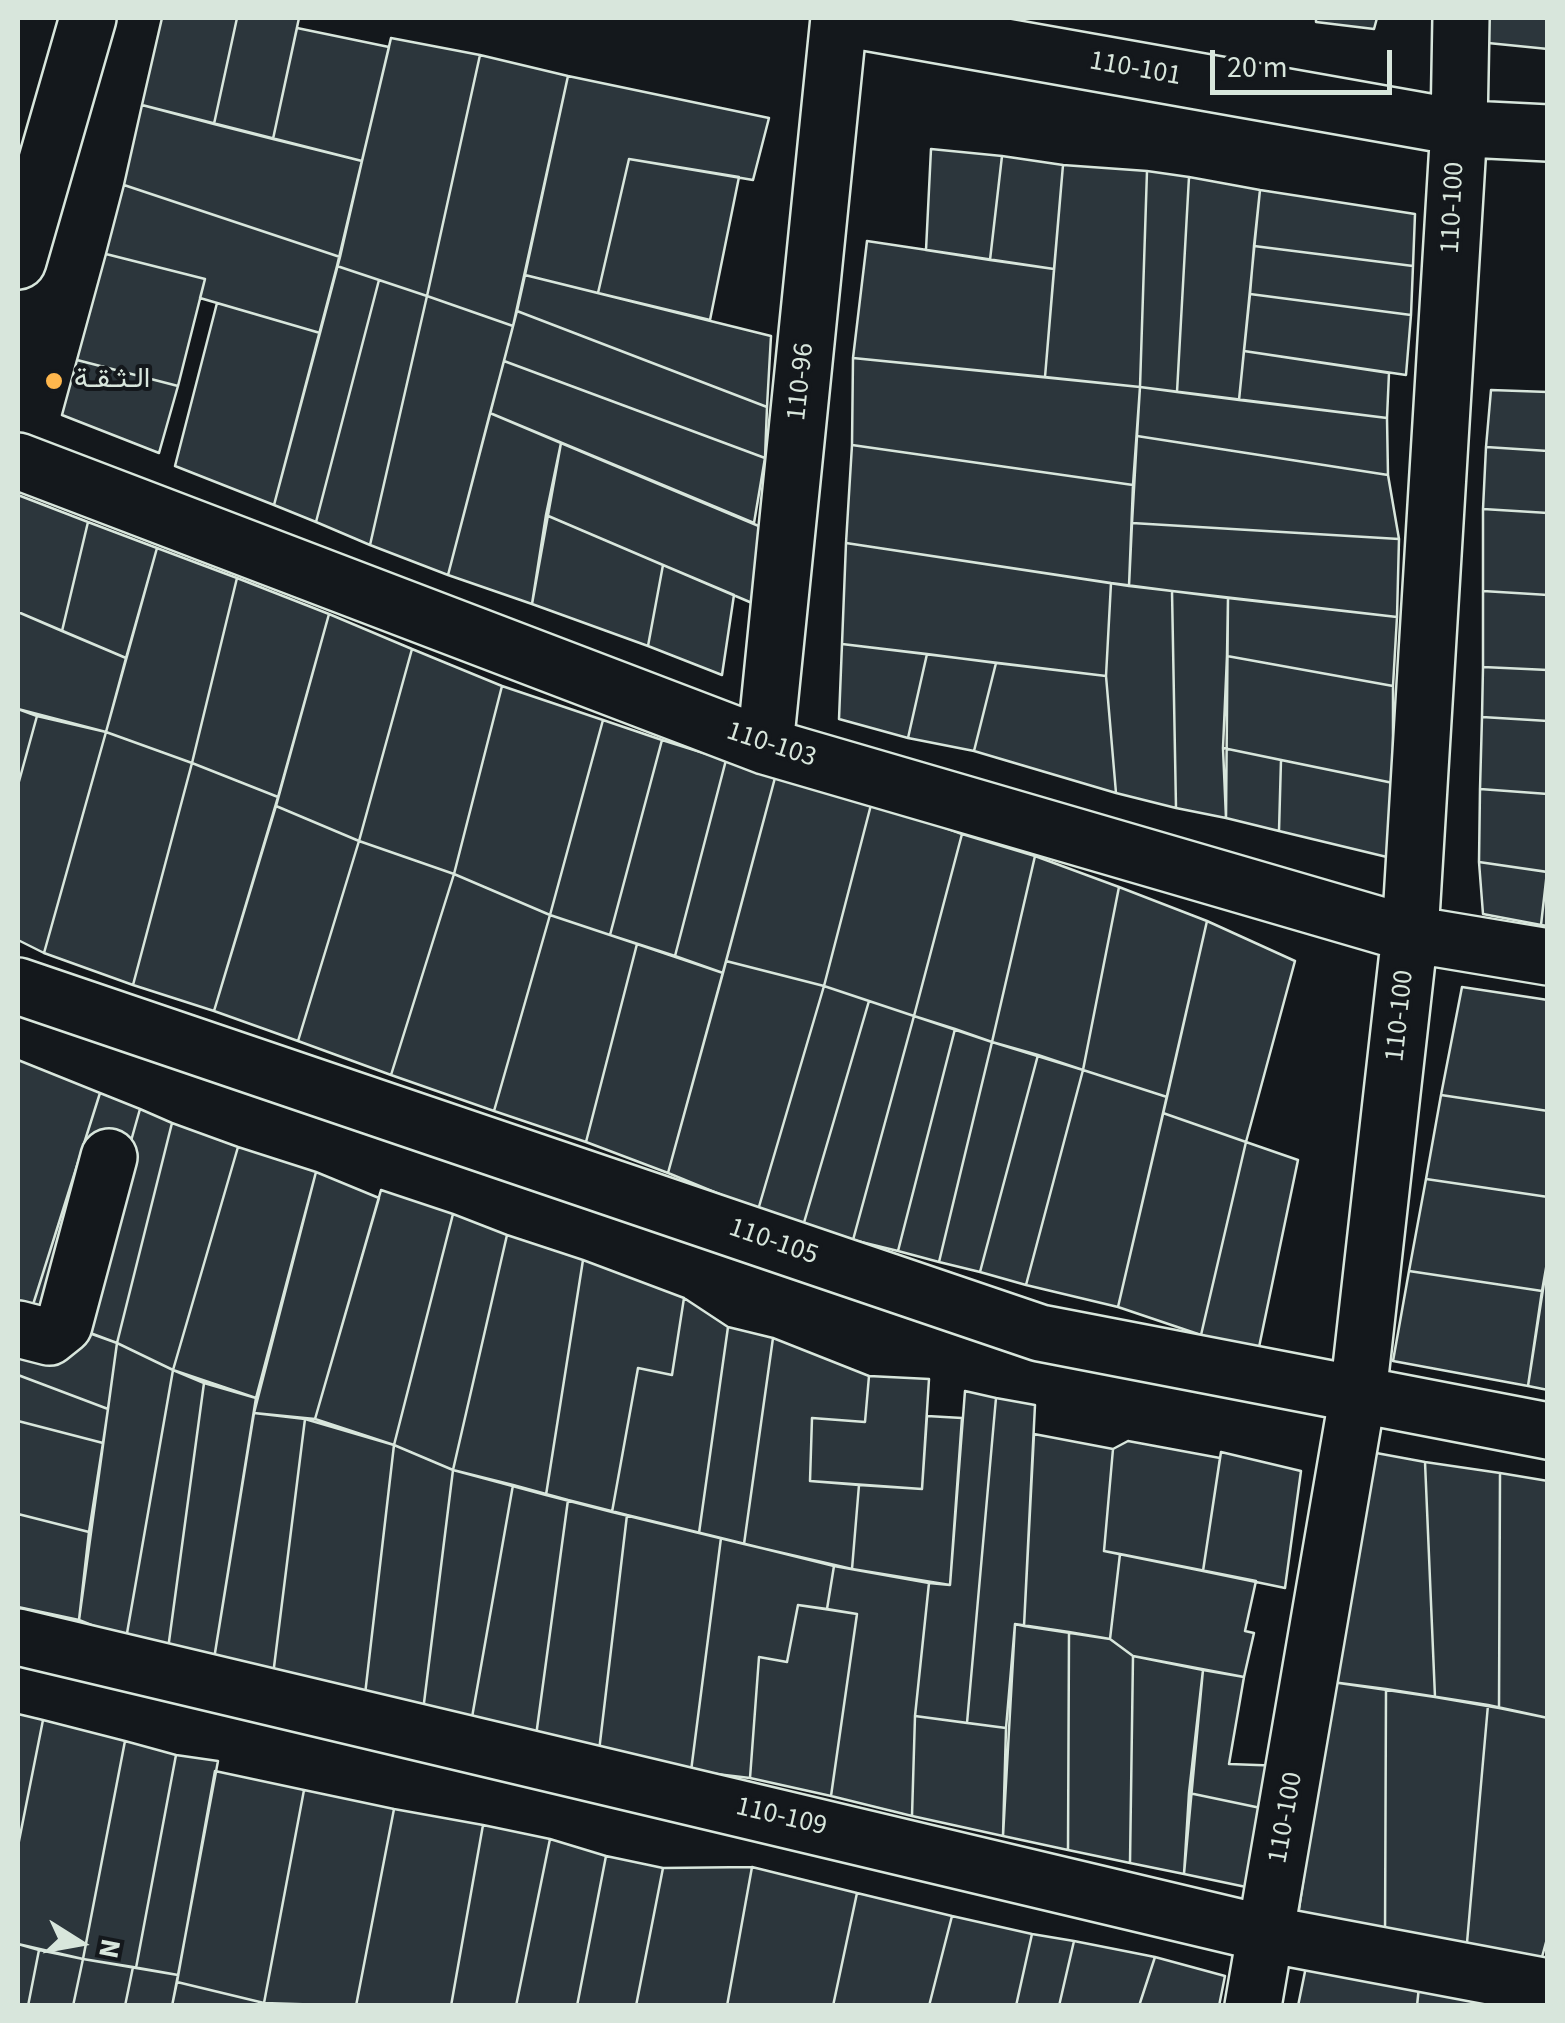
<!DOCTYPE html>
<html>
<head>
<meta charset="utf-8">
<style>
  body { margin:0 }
  #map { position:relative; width:1565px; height:2023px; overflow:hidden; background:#14181c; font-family:"Source Sans 3",sans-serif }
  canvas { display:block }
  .frame { position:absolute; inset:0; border:20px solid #d8e6dc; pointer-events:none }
  .north { position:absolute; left:30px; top:1893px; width:100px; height:100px; -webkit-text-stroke:8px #14181c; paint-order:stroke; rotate:101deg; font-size:28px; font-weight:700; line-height:40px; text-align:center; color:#d8e6dc }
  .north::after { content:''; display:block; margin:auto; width:35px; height:45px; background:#d8e6dc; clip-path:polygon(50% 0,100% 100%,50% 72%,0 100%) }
  .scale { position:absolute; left:1210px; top:50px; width:182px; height:45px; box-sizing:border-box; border:5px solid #d8e6dc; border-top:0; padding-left:12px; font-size:30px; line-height:35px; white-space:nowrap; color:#d8e6dc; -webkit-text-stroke:8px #14181c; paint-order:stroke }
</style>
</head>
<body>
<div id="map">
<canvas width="1565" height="2023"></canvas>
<div class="frame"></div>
<div class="north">N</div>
<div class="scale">20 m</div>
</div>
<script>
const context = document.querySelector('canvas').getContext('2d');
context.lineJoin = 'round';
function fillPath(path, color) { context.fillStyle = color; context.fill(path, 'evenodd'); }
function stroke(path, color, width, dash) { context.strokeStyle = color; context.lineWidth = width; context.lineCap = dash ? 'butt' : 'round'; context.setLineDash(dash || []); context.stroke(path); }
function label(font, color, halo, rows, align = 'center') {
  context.font = font + ' "Source Sans 3",Vazirmatn,sans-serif'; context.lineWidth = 8; context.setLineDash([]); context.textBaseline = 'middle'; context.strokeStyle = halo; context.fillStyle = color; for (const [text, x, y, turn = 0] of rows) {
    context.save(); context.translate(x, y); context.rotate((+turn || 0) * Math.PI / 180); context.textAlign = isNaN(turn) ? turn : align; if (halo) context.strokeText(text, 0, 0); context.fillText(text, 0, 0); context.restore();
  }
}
const building = new Path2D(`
  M162 18H237L214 124 142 105Z
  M237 18H299L273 139 214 124Z
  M1316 18H1377L1374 29 1316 22Z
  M1488 18H1548V49L1488 43Z
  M297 28 389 47 362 161 273 139Z
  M391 38 480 55 427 296 337 266Z
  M480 55 568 76 513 326 427 296Z
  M568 76 769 118 753 180 629 159 598 293 525 275Z
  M142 105 362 161 340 257 124 185Z
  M931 149 1002 156 990 260 926 250Z
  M1002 156 1063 165 1054 269 990 260Z
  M629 159 739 177 710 320 598 293Z
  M1063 165 1147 171 1140 387 1045 377Z
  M1147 171 1189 177 1177 392 1140 387Z
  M1189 177 1260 190 1239 400 1177 392Z
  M124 185 340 257 320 333 200 298 205 279 106 254Z
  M1260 190 1415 214 1413 266 1254 246Z
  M867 241 1054 269 1045 377 853 358Z
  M1254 246 1413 266 1411 315 1250 294Z
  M106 254 205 279 178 386 77 360Z
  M337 266 379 280 316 522 274 505Z
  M525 275 771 336 767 407 517 311Z
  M379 280 427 296 370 545 316 522Z
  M1250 294 1411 315 1406 375 1244 351Z
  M427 296 513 326 448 575 370 545Z
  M217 303 320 333 274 505 175 466Z
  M517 311 767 407 765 458 504 361Z
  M1244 351 1389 373 1387 418 1239 400Z
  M853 358 1140 387 1133 485 852 445Z
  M77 360 178 386 159 453 62 415Z
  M504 361 765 458 754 523 490 413Z
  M1140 387 1387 418 1388 475 1137 436Z
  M1491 390 1548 392V451L1486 447Z
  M490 413 561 443 532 604 448 575Z
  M1137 436 1388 475 1399 539 1132 523Z
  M561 443 773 532 759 606 546 515Z
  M852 445 1133 485 1129 586 846 543Z
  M1486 447 1548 451V513L1483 509Z
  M18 495 88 522 62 631 18 612Z
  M1483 509 1548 513V595L1483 591Z
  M546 515 663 565 648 646 532 604Z
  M88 522 157 548 126 658 62 631Z
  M1132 523 1399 539 1397 617 1129 586Z
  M846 543 1111 583 1106 676 842 644Z
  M157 548 237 578 192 763 106 732Z
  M663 565 734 595 722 675 648 646Z
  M237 578 329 614 278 797 192 763Z
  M1111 583 1172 591 1176 808 1116 793 1106 676Z
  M1172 591 1228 598 1226 818 1176 808Z
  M1483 591 1548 595V670L1483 667Z
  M1228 598 1397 617 1393 686 1227 656Z
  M18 612 126 658 106 732 18 709Z
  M329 614 412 649 359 841 276 806Z
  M842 644 927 654 908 738 839 719Z
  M412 649 502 686 454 874 359 841Z
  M927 654 996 663 974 751 908 738Z
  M1227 656 1393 686V783L1223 748Z
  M996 663 1106 676 1116 793 974 751Z
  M1483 667 1548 670V721L1482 717Z
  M502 686 603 720 550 915 454 874Z
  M18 709 37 716 18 785Z
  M37 716 106 732 44 953 18 940V785Z
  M1482 717 1548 721V794L1480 789Z
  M603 720 662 740 610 935 550 915Z
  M106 732 192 763 133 985 44 953Z
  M662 740 726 760 675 956 610 935Z
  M1223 748 1281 760 1279 831 1226 818Z
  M726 760 776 774 723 973 675 956Z
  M1281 760 1393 783 1391 858 1279 831Z
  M192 763 278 797 214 1011 133 985Z
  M776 774 872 801 824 986 726 961Z
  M1480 789 1548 794V872L1479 862Z
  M872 801 962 834 914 1016 824 986Z
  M276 806 359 841 298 1041 214 1011Z
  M962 834 1035 856 992 1042 914 1016Z
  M359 841 454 874 391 1075 298 1041Z
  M1035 856 1119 887 1083 1070 992 1042Z
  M1479 862 1547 872 1541 925 1483 914Z
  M1547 872H1548V926L1541 925Z
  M454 874 550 915 494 1111 391 1075Z
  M1119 887 1207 921 1167 1097 1083 1070Z
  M550 915 637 944 586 1142 494 1111Z
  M1207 921 1295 961 1246 1142 1163 1113Z
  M637 944 723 973 668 1173 586 1142Z
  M726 961 824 986 758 1210 668 1173Z
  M824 986 869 1001 803 1226 758 1210Z
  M1462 987 1548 1000V1111L1441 1095Z
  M869 1001 914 1016 853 1240 803 1226Z
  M914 1016 955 1029 898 1251 853 1240Z
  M955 1029 992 1042 939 1262 898 1251Z
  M992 1042 1038 1055 980 1272 939 1262Z
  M1038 1055 1083 1070 1026 1285 980 1272Z
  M18 1060 100 1093 31 1311 18 1306Z
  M1083 1070 1167 1097 1118 1307 1026 1285Z
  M100 1093 140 1109 78 1329 31 1311Z
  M1441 1095 1548 1111V1197L1426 1179Z
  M140 1109 172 1123 117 1343 78 1329Z
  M1163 1113 1246 1142 1201 1335 1118 1307Z
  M172 1123 238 1147 173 1370 117 1343Z
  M1246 1142 1298 1160 1258 1352 1201 1335Z
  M238 1147 316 1172 256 1398 173 1370Z
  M316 1172 379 1198 315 1419 254 1413Z
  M1426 1179 1548 1197V1257L1542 1291 1409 1271Z
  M381 1190 453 1214 394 1445 315 1419Z
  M453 1214 507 1235 453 1470 394 1445Z
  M507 1235 583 1260 546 1495 453 1470Z
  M1548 1257V1390L1528 1386Z
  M583 1260 684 1298 672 1375 638 1368 612 1512 546 1495Z
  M1409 1271 1542 1291 1528 1386 1393 1361Z
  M684 1298 728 1327 699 1533 612 1512 638 1368 672 1375Z
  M18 1306 117 1343 108 1409 18 1375Z
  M728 1327 773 1338 744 1544 699 1533Z
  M773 1338 869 1376 865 1422 812 1418 810 1481 859 1485 852 1569 744 1544Z
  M117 1343 173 1370 126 1639 79 1620Z
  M173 1370 204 1383 168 1649 126 1639Z
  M18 1375 108 1409 103 1443 18 1421Z
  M869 1376 929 1379 922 1489 810 1481 812 1418 865 1422Z
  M204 1383 256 1398 214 1659 168 1649Z
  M965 1391 996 1398 967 1723 915 1716 929 1583 950 1585Z
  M996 1398 1035 1405 1024 1626 1015 1624 1006 1728 967 1723Z
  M254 1413 305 1419 273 1675 214 1659Z
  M927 1416 962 1418 950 1585 852 1569 859 1485 922 1489Z
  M305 1419 394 1445 364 1703 273 1675Z
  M18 1421 103 1443 89 1532 18 1514Z
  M1034 1434 1113 1449 1104 1551 1120 1554 1110 1639 1024 1626Z
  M1128 1441 1220 1458 1203 1571 1104 1551 1113 1449Z
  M394 1445 453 1470 422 1719 364 1703Z
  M1360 1450 1425 1462 1435 1697 1332 1682Z
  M1221 1452 1301 1471 1285 1588 1203 1571Z
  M1425 1462 1500 1473 1499 1708 1435 1697Z
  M453 1470 513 1485 471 1723 422 1719Z
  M1500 1473 1548 1481V1718L1499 1708Z
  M513 1485 568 1500 536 1736 471 1723Z
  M568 1500 627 1515 599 1751 536 1736Z
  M18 1514 89 1532 79 1620 18 1607Z
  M627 1515 721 1538 691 1771 599 1751Z
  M721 1538 834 1566 827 1609 798 1605 787 1662 759 1657 750 1778 691 1771Z
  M1120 1554 1256 1581 1245 1631 1254 1633 1244 1677 1133 1656 1110 1639Z
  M834 1566 929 1583 915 1716 912 1816 831 1796 857 1614 827 1609Z
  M798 1605 857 1614 831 1796 750 1778 759 1657 787 1662Z
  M1015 1624 1069 1632 1068 1850 1003 1836Z
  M1069 1632 1110 1639 1133 1656 1130 1863 1068 1850Z
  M1133 1656 1203 1670 1184 1874 1130 1863Z
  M1203 1670 1244 1677 1229 1764 1284 1766 1275 1811 1189 1793Z
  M1332 1682 1386 1689 1385 1938 1297 1923Z
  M1386 1689 1488 1705 1466 1954 1385 1938Z
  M1488 1705 1548 1718V1935L1539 1968 1466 1954Z
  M18 1714 43 1720 18 1846Z
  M915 1716 1006 1728 1003 1836 912 1816Z
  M43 1720 125 1741 83 1959 18 1944V1846Z
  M125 1741 176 1755 136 1968 83 1959Z
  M176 1755 218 1761 178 1975 136 1968Z
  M215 1771 304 1790 264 2003 177 1982Z
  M304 1790 394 1809 356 2006 264 2003Z
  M1189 1793 1275 1811 1246 1887 1184 1874Z
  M394 1809 483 1825 451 2006H356Z
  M483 1825 550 1839 516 2006H451Z
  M550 1839 606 1856 577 2006H516Z
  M606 1856 663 1868 636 2006H577Z
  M752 1867 857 1893 833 2006H727Z
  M752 1867 727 2006H636L663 1868Z
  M857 1893 952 1916 929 2006H833Z
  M952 1916 1032 1934 1016 2006H929Z
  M1032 1934 1074 1941 1059 2006H1016Z
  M1074 1941 1155 1957 1139 2006H1059Z
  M18 1944 39 1950 28 2006H18Z
  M39 1950 83 1959 73 2006H28Z
  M1309 1952 1420 1977 1417 2006H1298Z
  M1155 1957 1225 1976 1219 2006H1139Z
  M83 1959 133 1967 125 2006H73Z
  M133 1967 178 1975 172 2006H125Z
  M1420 1977 1500 2006H1417Z
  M177 1982 264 2003 263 2006H172Z`);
fillPath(building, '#2c363c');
stroke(building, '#d8e6dc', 2.5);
const minor = new Path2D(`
  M842 18 1468 129 1548 133
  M18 461 765 746 1410 934 1548 957
  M765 746 839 18
  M18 986 1040 1333 1548 1431
  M18 1329 49 1337 64 1325 109 1157
  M18 1637 1267 1934 1548 1987
  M1253 2006 1358 1394 1410 934 1459 127 1461 18`);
const major = new Path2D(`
  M18 261 88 18`);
stroke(minor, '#d8e6dc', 60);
stroke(major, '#d8e6dc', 60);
stroke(minor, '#14181c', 55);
stroke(major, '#14181c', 55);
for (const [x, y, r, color] of [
  [54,381,10,"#ffb74d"]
]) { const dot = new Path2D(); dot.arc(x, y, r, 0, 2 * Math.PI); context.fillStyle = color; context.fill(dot); stroke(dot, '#14181c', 4); }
label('28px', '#d8e6dc', '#14181c', [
  ["110-101",1135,70,10],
  ["110-100",1454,208,-87],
  ["110-96",802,382,-84],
  ["110-103",771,746,18],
  ["110-100",1401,1016,-84],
  ["110-105",773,1243,19],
  ["110-109",781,1818,13],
  ["110-100",1287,1818,-80]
]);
label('28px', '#d8e6dc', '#14181c', [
  ["الـثـقـة",74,381]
], 'left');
</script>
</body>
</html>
